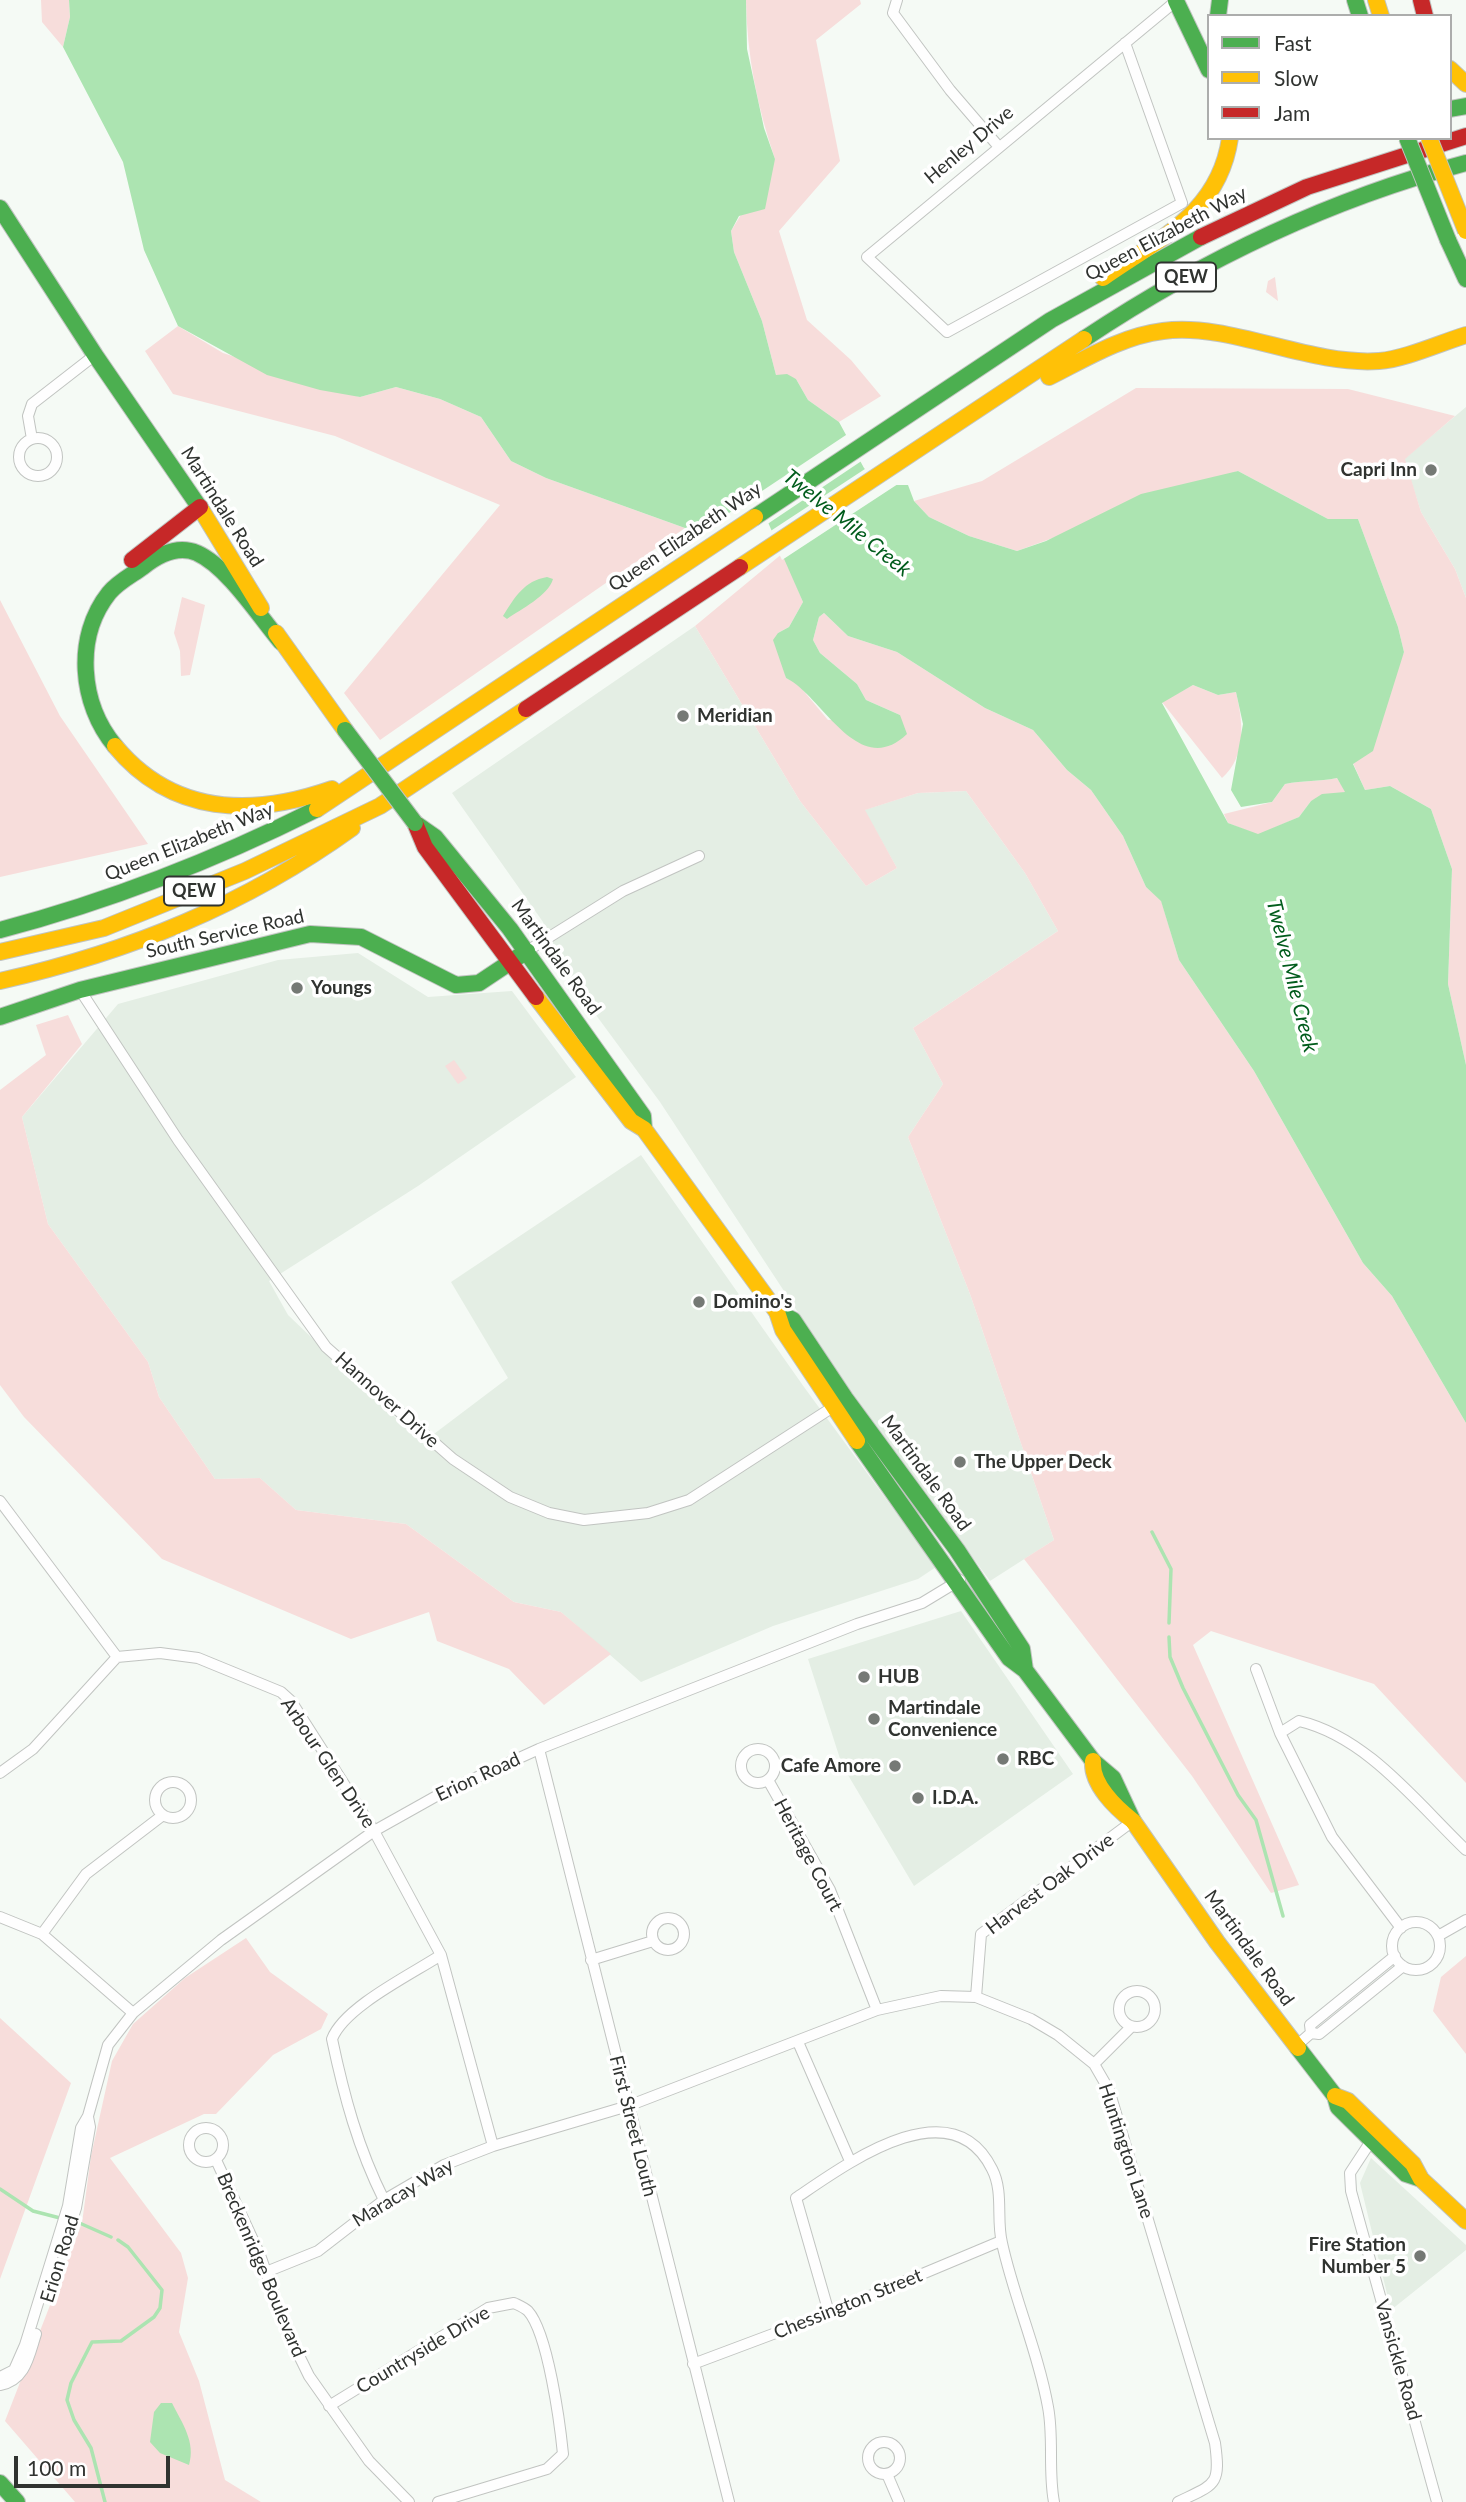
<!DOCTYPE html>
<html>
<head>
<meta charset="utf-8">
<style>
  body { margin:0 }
  #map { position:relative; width:1466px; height:2502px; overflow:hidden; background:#f5faf5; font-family:Lato,sans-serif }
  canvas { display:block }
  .legend { position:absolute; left:1207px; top:14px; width:245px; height:126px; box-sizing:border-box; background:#fff; border:2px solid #acadac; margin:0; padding:9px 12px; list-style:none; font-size:21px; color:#303330 }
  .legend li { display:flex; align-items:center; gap:14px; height:35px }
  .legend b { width:35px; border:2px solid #acadac }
  .scale { position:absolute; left:14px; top:2456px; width:156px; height:32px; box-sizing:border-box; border:4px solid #303330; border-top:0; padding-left:9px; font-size:21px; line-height:24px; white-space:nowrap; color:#303330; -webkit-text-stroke:5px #fff; paint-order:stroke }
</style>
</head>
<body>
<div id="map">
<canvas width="1466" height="2502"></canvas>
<ul class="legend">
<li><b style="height:9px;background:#4caf50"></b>Fast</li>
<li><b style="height:9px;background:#ffc107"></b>Slow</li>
<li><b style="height:9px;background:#c62828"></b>Jam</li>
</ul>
<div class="scale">100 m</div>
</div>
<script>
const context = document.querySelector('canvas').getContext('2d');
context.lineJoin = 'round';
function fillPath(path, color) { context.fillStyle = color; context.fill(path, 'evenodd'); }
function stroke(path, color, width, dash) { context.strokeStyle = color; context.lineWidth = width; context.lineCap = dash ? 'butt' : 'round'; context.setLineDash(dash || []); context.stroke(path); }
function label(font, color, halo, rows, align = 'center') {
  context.font = font + ' Lato,sans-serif'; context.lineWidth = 7; context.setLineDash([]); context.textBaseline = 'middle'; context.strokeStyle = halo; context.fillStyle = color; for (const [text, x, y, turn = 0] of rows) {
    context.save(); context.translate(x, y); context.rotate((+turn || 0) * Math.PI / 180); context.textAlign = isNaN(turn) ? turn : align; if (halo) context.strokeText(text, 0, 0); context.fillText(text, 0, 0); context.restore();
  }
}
fillPath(new Path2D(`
  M1466 407V598L1455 569 1421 512 1404 459Z
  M695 626 800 801 866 886 897 868 864 810 918 793 966 791 1025 873 1058 931 913 1028 943 1084 908 1137 970 1294 1054 1540 990 1581 845 1384 660 1102 554 958 543 922 452 793Z
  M358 953 428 997 512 991 576 1077 418 1186 269 1281 288 1315 422 1443 508 1378 451 1282 641 1155 804 1387 936 1567 918 1579 773 1626 641 1682 561 1612 514 1602 406 1524 296 1510 260 1478 215 1479 159 1397 148 1362 48 1224 22 1117 118 1004 278 960Z
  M961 1611 1073 1774 914 1886 842 1765 808 1659Z
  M1371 2158 1466 2245V2250L1391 2310 1360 2183Z`), '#e4eee4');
fillPath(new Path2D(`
  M41 0H69L70 17 63 47 42 22Z
  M746 0H860L861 4 816 40 840 161 779 231 807 320 851 360 881 396 839 422 808 400 796 379 776 375 762 321 734 252 731 231 775 159C757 106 747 56 746 0Z
  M1275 277 1278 301 1266 292 1268 281Z
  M178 326 223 353 360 397 396 387 440 399 481 417 511 461 546 478 685 528 380 740 344 693 500 505 335 436 173 394 145 351Z
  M1136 388 1348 389 1455 416 1405 459 1421 512 1455 569 1466 598V1065L1448 984 1452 869 1431 809 1390 786 1365 790 1353 763 1404 652 1398 627 1358 519H1328L1238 471 1017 551 969 536 929 517 914 501 982 481Z
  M783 553 803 602 789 627 778 633 786 678 797 683 828 720 900 715 866 700 857 684 820 653 813 640 819 617 824 613 848 636 897 652 985 708 1033 730 1067 770 1091 790 1123 836 1146 887 1161 900 1179 960 1254 1071 1363 1263 1392 1296 1466 1423V1783L1374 1684 1211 1631 1193 1645 1299 1885 1271 1893 1192 1776 1024 1559 1054 1540 970 1294 908 1137 943 1084 913 1028 1058 931 1025 873 966 791 918 793 865 810 897 868 866 886 800 801 695 626Z
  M182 597 205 605 190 675 181 676 180 651 174 633Z
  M0 600 60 716 148 844 0 877Z
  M1193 685 1218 695 1236 692C1243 722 1247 756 1222 778L1162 702Z
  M1337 778 1346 792 1311 801 1299 817 1258 835 1228 823 1224 814 1272 802 1285 784C1303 780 1319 782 1337 778Z
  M68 1015 82 1044 22 1117 48 1224 148 1362 159 1397 215 1479 260 1478 296 1510 406 1524 514 1602 561 1612 611 1654 544 1705 509 1669 437 1641 429 1612 351 1639 162 1559 24 1417 0 1385V1090L46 1055 36 1025Z
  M454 1060 467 1078 458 1084 445 1066Z
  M246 1938 270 1972 328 2014 321 2029 273 2055 216 2114H204L110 2158 181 2253 188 2278 179 2332 199 2381 225 2480 261 2502H75L5 2421 82 2223 91 2156 112 2061 133 2024 185 1978Z
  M1466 1956V2054L1433 2011 1441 1977Z
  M0 2018 71 2083 0 2279Z`), '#f7dddb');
fillPath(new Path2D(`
  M69 0H746L747 49 764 128 775 159 765 209 739 216 731 231 734 252 762 321 776 375 787 374 796 379 808 400 839 422 864 468 880 485H908L914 501 929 517 969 536 1017 551 1046 541 1141 494 1238 471 1328 519H1358L1398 627 1404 652 1373 751 1353 764 1365 790 1390 786 1431 809 1452 869 1448 984 1466 1065V1423L1392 1296 1363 1263 1254 1071 1179 960 1161 901 1146 887 1123 836 1091 790 1067 770 1033 730 985 708 897 652 848 636 824 613 819 617 813 640 820 653 857 684 866 700 900 715 907 734C858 781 822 695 786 678L773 640 778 633 789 627 803 602 763 511 685 528 546 478 511 461 481 417 440 399 396 387 360 397 320 390 267 375 178 326 144 250 123 162 63 47 70 17ZM1193 685 1218 695 1236 692 1243 724 1231 790 1241 807 1272 802 1285 784C1303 780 1319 782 1337 778L1345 792 1322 794 1311 801 1299 817 1258 834 1228 823 1162 703Z
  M547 577 553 579C548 596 521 609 507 619L503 616C515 597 524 581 547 577Z
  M161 2403H172C182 2423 196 2442 189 2465L160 2453 150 2442 154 2412Z`), '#ace4b1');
fillPath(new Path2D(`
  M849 433 863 460 766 525 761 515 708 527Z
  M868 467 881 481 901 482 782 560 769 532Z`), '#f5faf5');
stroke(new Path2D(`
  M1152 1532 1171 1569 1169 1623
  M1169 1637 1170 1657 1183 1688 1238 1795 1256 1820 1283 1916
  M0 2189 33 2211 60 2218
  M75 2221 111 2237
  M105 2502 91 2448 74 2420 67 2400 71 2383 92 2342 121 2341 154 2317 160 2308 162 2290 128 2247 118 2240`), '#ace4b1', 3.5);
const street = new Path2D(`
  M897 0 893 13 950 90 999 147
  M1125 43 1182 203 947 332 867 257 1164 11 1176 1
  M19 457a19 19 0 1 1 38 0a19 19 0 1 1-38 0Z
  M32 439 28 416 32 404 95 355
  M527 951 623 891 699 856
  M80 990 178 1140 326 1347 453 1459 510 1497 549 1513 584 1520 648 1513 689 1500 833 1407
  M0 1501 117 1657
  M1256 1669 1280 1733 1332 1837 1401 1928
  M1280 1733 1299 1721C1367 1737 1417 1803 1466 1850
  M741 1766a17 17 0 1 1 34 0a17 17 0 1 1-34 0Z
  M539 1749 729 2502
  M0 1773 33 1749 117 1657 160 1653 198 1658 281 1692 291 1701 374 1831 441 1955 493 2146
  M768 1780 830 1890 877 2010
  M155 1800a18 18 0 1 1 36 0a18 18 0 1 1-36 0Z
  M0 1917 42 1934 133 2013
  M652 1934a16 16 0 1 1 32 0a16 16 0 1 1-32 0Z
  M1392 1946a24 24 0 1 1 48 0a24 24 0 1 1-48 0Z
  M42 1934 86 1874 163 1815
  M1438 1936 1466 1920
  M591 1960 653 1941
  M1119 2009a18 18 0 1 1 36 0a18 18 0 1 1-36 0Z
  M976 1997 981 1934 1133 1821
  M1311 2033 1319 2034 1403 1966
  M798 2042 850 2161
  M1295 2047 1311 2033 1310 2025 1395 1956
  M1094 2064 1131 2027
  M189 2145a17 17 0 1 1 34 0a17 17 0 1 1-34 0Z
  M1371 2141 1350 2173 1351 2191 1437 2502
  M216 2160 260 2255 286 2329 309 2376 369 2461 409 2502
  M384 2200C358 2148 344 2096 332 2039 344 2007 412 1974 441 1955
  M65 2242 76 2208 90 2127 88 2117
  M266 2272 318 2251 384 2200 444 2165 493 2146 628 2106 877 2010 941 1996 976 1997 1031 2019 1058 2035 1094 2064 1109 2090 1215 2443C1221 2486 1215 2484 1178 2502
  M829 2313 796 2198C845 2165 951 2086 992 2169 1004 2192 996 2219 1002 2243 1014 2298 1038 2351 1048 2407 1054 2438 1048 2471 1054 2502
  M693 2364 829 2313 1001 2241
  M0 2377 14 2370 25 2345 68 2206 81 2128 88 2116 108 2045 133 2013 221 1940 374 1831 440 1794 539 1749 857 1624 922 1603 960 1580
  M0 2385C26 2380 29 2355 36 2334
  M329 2406 488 2308 514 2303C518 2305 525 2308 528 2311 548 2333 560 2424 563 2454L547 2469 438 2502
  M868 2458a16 16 0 1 1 32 0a16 16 0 1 1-32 0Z
  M887 2474 899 2502`);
const fast = new Path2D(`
  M1355 0 1360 16
  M1176 1 1209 70
  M1218 16 1220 0
  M1450 109 1466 106
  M0 208 95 355 202 511
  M1448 240 1466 279
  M1084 339C1201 261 1331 199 1466 163
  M755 517 1051 320 1201 237
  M115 746C80 704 74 637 109 593 118 582 132 575 143 567 158 555 178 545 197 553 228 567 259 616 281 642
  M415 823 435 837 510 929 643 1116 644 1129
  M0 930C110 901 215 860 317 809
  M0 1017 80 990 310 934 361 937 456 985 479 983 527 951
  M777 1312 793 1320 845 1398 957 1550 1022 1649 1025 1670
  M857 1441 1009 1658 1025 1670 1093 1761 1113 1778 1133 1821
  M1298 2048 1335 2096 1338 2107 1406 2174 1421 2179
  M0 2483 17 2502`);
const slow = new Path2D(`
  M1376 0 1381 16
  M1450 69 1466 84
  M1103 278C1160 238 1219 213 1230 138
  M1049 377C1085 359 1122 336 1163 331 1231 322 1307 366 1379 361 1405 359 1440 343 1466 335
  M202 511 261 608
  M740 567 1084 339
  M276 633 345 730
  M115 746C172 815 252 817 332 789
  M317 809 755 517
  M0 952 104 928 245 871 380 806 526 709
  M0 981C129 952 245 905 352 828
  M536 997 631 1121 644 1129 777 1312 783 1330 857 1441
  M1093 1761C1091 1784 1116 1808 1133 1821L1217 1942 1298 2048
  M1335 2096 1348 2101 1413 2164 1421 2179 1466 2221`);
const jam = new Path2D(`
  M1421 0 1425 16
  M1201 237 1307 187 1466 136
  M132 560 200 507
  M526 709 740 567
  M415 823 425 847 536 997`);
stroke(street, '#c1c4c1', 12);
stroke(fast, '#c1c4c1', 18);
stroke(slow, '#c1c4c1', 18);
stroke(jam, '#c1c4c1', 18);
stroke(street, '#fefefe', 10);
stroke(fast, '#4caf50', 16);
stroke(slow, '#ffc107', 16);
stroke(jam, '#c62828', 16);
const fastBridge = new Path2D(`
  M1407 138 1448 240
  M345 730 415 823`);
const slowBridge = new Path2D(`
  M1429 138 1466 231`);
stroke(fastBridge, '#c1c4c1', 18, []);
stroke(slowBridge, '#c1c4c1', 18, []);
stroke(fastBridge, '#4caf50', 16);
stroke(slowBridge, '#ffc107', 16);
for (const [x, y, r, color] of [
  [1431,470,7,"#757975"],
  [683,716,7,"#757975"],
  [297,988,7,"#757975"],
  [699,1302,7,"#757975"],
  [960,1462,7,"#757975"],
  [864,1677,7,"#757975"],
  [874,1719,7,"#757975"],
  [1003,1759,7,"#757975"],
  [895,1766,7,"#757975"],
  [918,1798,7,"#757975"],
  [1420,2256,7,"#757975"]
]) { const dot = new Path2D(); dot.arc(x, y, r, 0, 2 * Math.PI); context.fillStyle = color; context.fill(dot); stroke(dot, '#fff', 2.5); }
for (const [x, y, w] of [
  [1186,277,60],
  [194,891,60]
]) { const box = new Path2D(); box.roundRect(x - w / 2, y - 14.5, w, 29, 5); context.fillStyle = '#fff'; context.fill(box); stroke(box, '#303330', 2); }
label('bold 18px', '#303330', null, [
  ["QEW",1186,277],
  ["QEW",194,891]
]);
label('19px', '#303330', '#fff', [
  ["Henley Drive",969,145,-40],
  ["Queen Elizabeth Way",1166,234,-28],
  ["Martindale Road",222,507,58],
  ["Queen Elizabeth Way",685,537,-34],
  ["Queen Elizabeth Way",189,842,-22],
  ["South Service Road",225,934,-13],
  ["Martindale Road",556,957,54],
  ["Hannover Drive",387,1400,42],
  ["Martindale Road",926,1473,54],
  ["Arbour Glen Drive",328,1763,56],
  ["Erion Road",478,1777,-25],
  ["Heritage Court",808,1855,62],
  ["Harvest Oak Drive",1050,1884,-37],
  ["Martindale Road",1249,1948,54],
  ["First Street Louth",633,2126,76],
  ["Huntington Lane",1126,2151,72],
  ["Maracay Way",403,2193,-31],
  ["Erion Road",60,2259,-73],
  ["Breckenridge Boulevard",261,2265,67],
  ["Chessington Street",848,2304,-22],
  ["Countryside Drive",423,2350,-31],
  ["Vansickle Road",1398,2360,74]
]);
label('bold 19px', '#303330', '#fff', [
  ["Capri Inn",1417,470,"right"],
  ["Meridian",697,716],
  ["Youngs",311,988],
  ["Domino's",713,1302],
  ["The Upper Deck",974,1462],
  ["HUB",878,1677],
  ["Martindale",888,1708],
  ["Convenience",888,1730],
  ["RBC",1017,1759],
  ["Cafe Amore",881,1766,"right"],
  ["I.D.A.",932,1798],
  ["Fire Station",1406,2245,"right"],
  ["Number 5",1406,2267,"right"]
], 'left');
label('italic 21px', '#015c1c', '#fff', [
  ["Twelve Mile Creek",847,523,39],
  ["Twelve Mile Creek",1292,976,76]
]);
</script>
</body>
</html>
